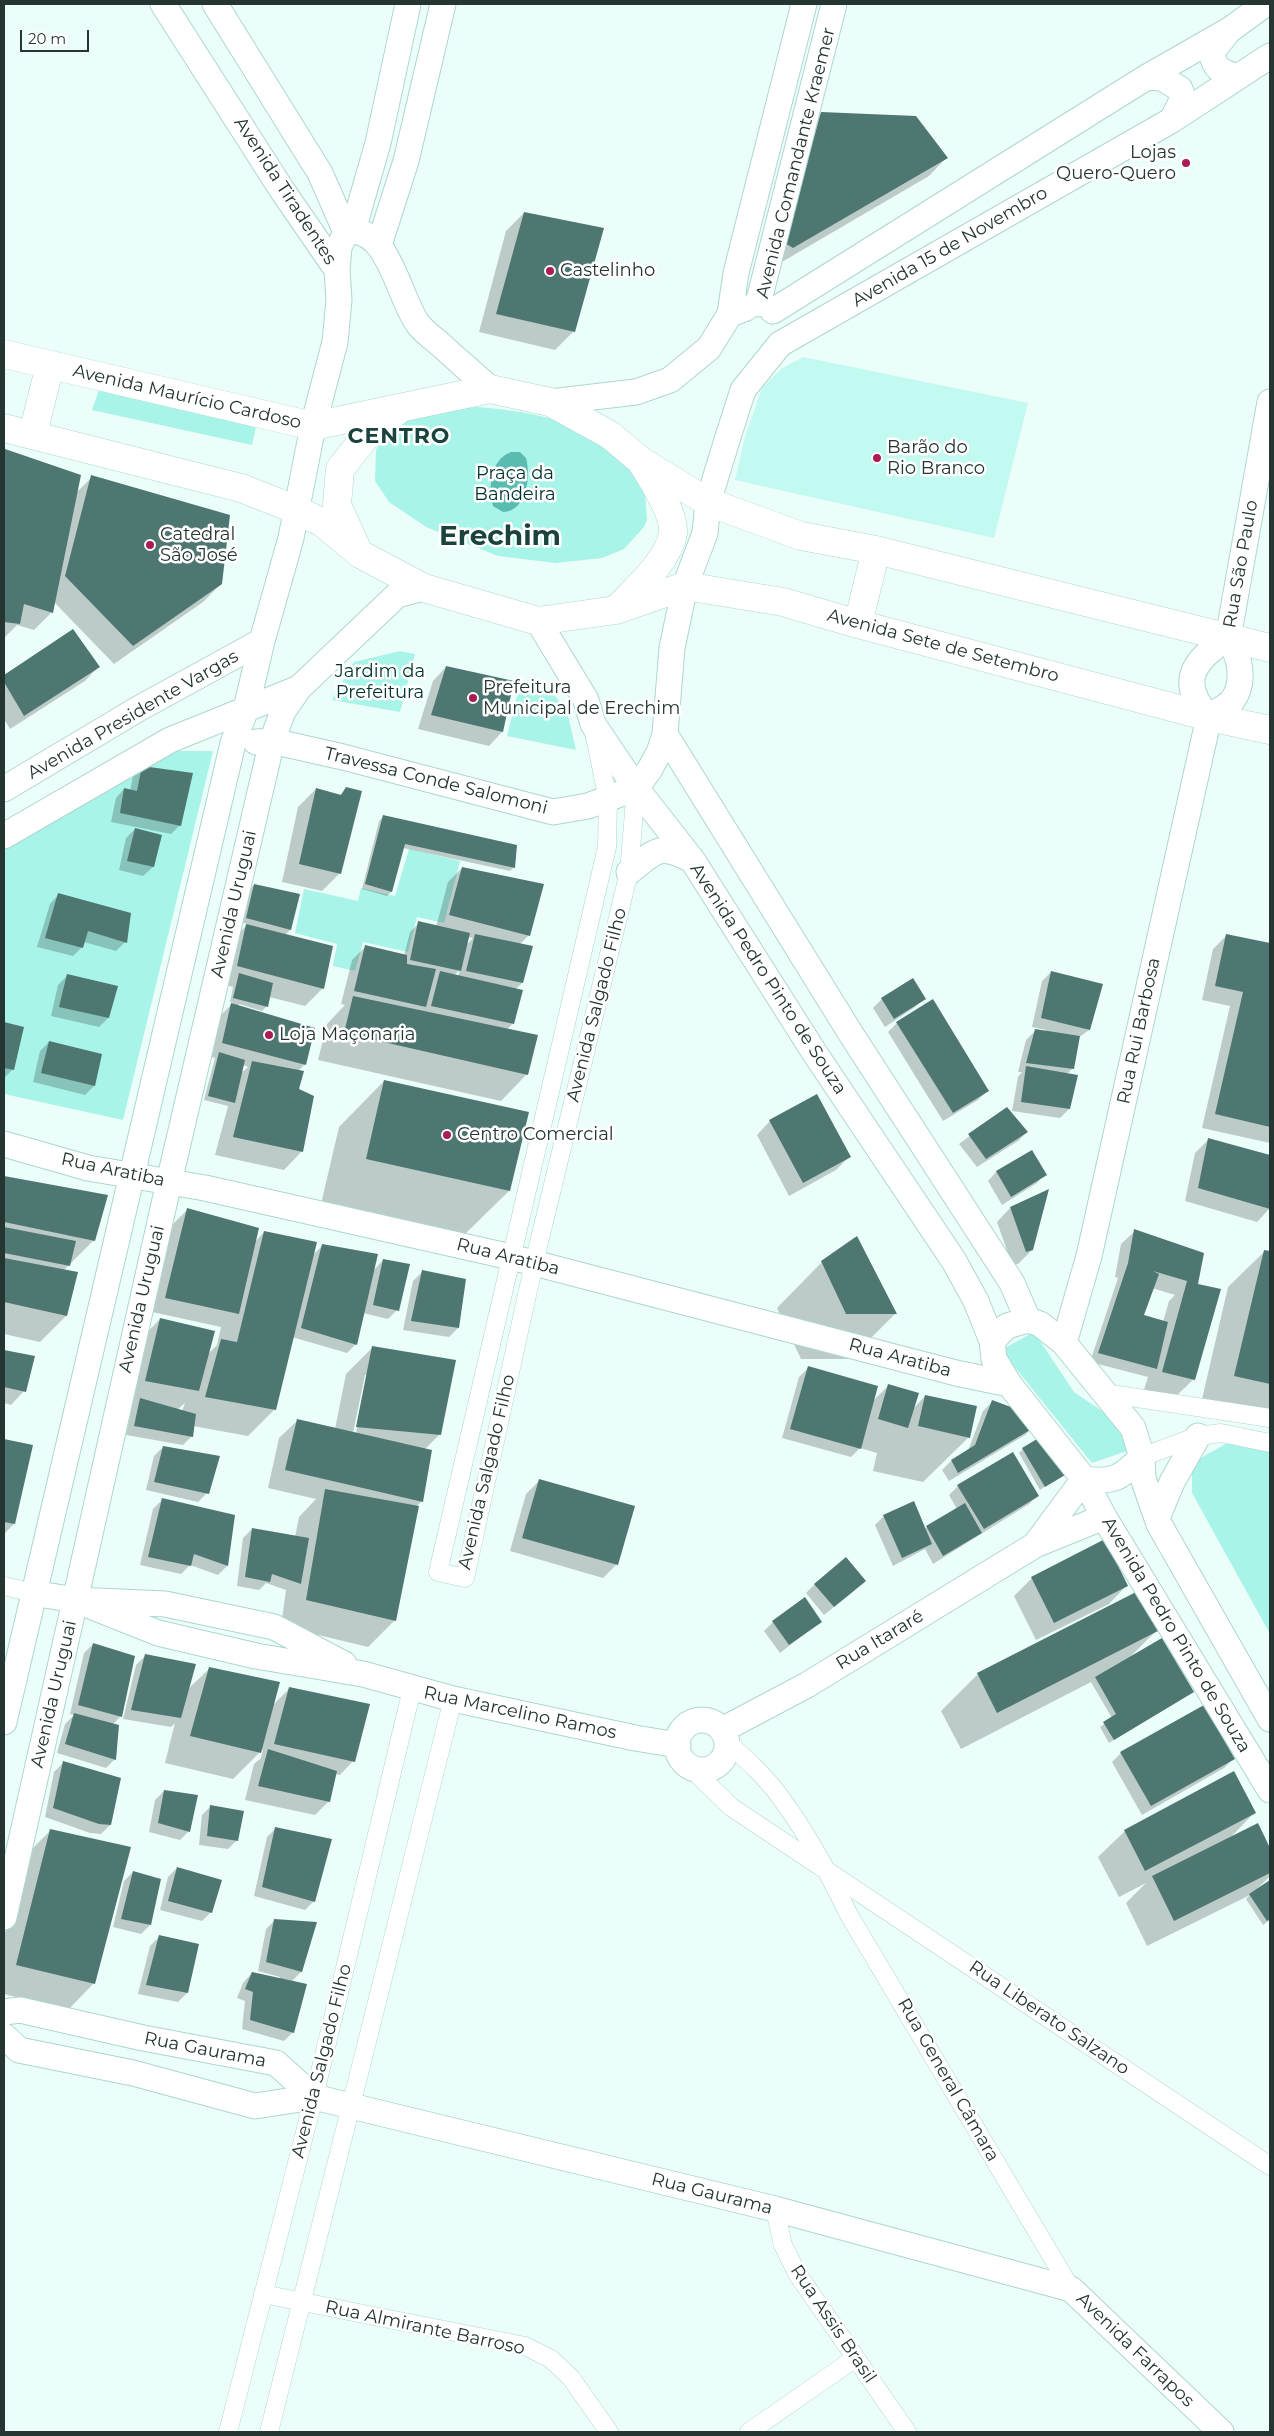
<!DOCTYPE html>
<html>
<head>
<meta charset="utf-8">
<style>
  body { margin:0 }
  #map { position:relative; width:1274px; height:2436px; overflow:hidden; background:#ecfefa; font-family:Montserrat,sans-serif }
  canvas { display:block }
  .frame { position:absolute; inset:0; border:5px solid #243532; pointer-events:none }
  .scale { position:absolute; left:20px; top:30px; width:69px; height:22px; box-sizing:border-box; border:2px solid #243532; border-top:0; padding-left:6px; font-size:15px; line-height:18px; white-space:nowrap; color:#243532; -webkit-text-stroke:4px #fff; paint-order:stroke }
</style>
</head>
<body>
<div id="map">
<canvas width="1274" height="2436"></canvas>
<div class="frame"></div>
<div class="scale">20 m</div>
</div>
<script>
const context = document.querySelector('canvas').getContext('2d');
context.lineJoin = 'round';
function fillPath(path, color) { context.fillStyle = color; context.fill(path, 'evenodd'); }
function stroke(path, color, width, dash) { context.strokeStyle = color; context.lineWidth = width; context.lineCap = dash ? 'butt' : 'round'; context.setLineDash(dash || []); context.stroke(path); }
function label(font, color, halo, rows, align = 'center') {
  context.font = font + ' Montserrat,sans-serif'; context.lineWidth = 5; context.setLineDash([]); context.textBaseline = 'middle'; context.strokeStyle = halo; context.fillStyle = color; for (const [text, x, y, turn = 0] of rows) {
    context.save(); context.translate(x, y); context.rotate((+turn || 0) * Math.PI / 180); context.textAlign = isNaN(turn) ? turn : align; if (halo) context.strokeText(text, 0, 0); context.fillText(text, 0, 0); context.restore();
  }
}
fillPath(new Path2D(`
  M803 357 1028 403 994 538 735 480 745 437 762 388 781 369Z`), '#c2f9f0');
fillPath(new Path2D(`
  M101 384 257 422 252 445 92 410Z
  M478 407C519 411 565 416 599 441 615 452 629 466 644 478L647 520 644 527 624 549 602 558 556 563 498 556 426 527 389 502 375 481 376 450 380 441 386 430 426 411Z
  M400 651 415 654 400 712 332 700 354 662Z
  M521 680 546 685 567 711 576 750 507 736Z
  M176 751H213L123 1120 4 1094V850Z
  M409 849 460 861 444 923 417 917 408 952 363 942 355 971 333 966 337 944 295 933 304 889 358 901 361 888 395 896Z
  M1034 1332 1074 1392 1117 1421 1127 1451 1092 1463 1001 1350Z
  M1236 1438 1270 1447V1634L1192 1493V1463Z`), '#a9f4e8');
fillPath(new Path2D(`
  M511 452H520L526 458C531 476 527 511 503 512L493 506C488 487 490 460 511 452Z`), '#5abcb0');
fillPath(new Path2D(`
  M822 113 947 157 929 176 775 266 803 132Z
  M524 213 574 331 555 350 479 332 506 231Z
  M5 451 77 492 92 477 221 584 203 602 114 664 54 602 52 612 34 630 17 625 4 638Z
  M72 631 98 667 85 681 10 729 4 719V677Z
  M446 667 513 682 502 732 489 746 418 729 433 681Z
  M142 767 180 825 171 834 111 822 116 798 124 789 130 791 133 776Z
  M316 789 339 796 346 789 340 873 322 891 282 882 298 807Z
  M383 817 514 867 510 871 403 848 391 892 387 896 362 889 379 821Z
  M135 829 153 867 143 876 119 870 126 838Z
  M462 868 529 935 520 944 522 983 515 990 513 1023 507 1030 527 1074 501 1101 318 1060 327 1024 345 1005 341 1004 352 960 365 947 404 956 410 932 419 923 436 927 448 882ZM468 937 473 938 466 945ZM460 969 458 977 454 976Z
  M254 885 298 895 290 930 285 935 323 988 305 1006 269 997 266 1007 262 1011 239 1004V1007L305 1064 298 1071 297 1090 302 1151 284 1170 215 1155 228 1106 204 1100 215 1058 209 1056 218 1018 233 1003 230 1002 233 987 220 984 229 943 248 924 243 923 250 889ZM243 1065 248 1067 241 1073Z
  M59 894 125 942 116 951 84 942 82 947 73 956 37 947 50 904Z
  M1227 935 1270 945V1143L1202 1128 1230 1006 1202 1000 1213 949Z
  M1051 972 1101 985 1089 1030 1078 1038 1073 1068 1067 1074 1069 1109 1060 1118 1012 1111 1018 1077 1022 1072H1018L1026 1040 1035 1031 1045 1032 1046 1030 1032 1027 1042 981Z
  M67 976 108 1018 99 1027 51 1016 58 985Z
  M912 980 924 999 915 1007 885 1027 873 1008 882 999Z
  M932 1001 987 1091 978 1100 943 1121 888 1032 897 1023Z
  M4 1023 23 1028 13 1069 4 1078Z
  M49 1042 94 1086 85 1095 33 1082 40 1051Z
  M384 1081 509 1191 463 1236 321 1204 339 1127Z
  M1007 1108 1027 1132 1018 1141 977 1167 959 1144Z
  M770 1121 849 1157 836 1170 789 1196 757 1135Z
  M1208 1140 1270 1156V1208L1257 1222 1185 1201 1195 1153Z
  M1032 1151 1045 1174 1037 1183 1002 1205 988 1181 996 1172Z
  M4 1177 106 1196 94 1240 64 1270 66 1316 40 1342 4 1334Z
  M1010 1208 1032 1250 1018 1264 1012 1265 997 1222Z
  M187 1210 255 1242 264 1232 312 1256 322 1246 373 1271 383 1260 397 1310 388 1319 363 1313 356 1344 347 1353 292 1337 274 1410 248 1436 193 1426 192 1436 183 1445 126 1435 131 1410 119 1408 134 1346 160 1319 208 1354 217 1345 221 1327 152 1312 173 1224ZM185 1403 182 1411 177 1410Z
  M1135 1231 1197 1285 1194 1379 1175 1397 1144 1390 1148 1377 1090 1362 1118 1278 1115 1277 1121 1244ZM1152 1288 1175 1295 1169 1301 1163 1322 1142 1316Z
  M1265 1251 1270 1252V1409L1254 1425 1199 1412 1228 1287Z
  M822 1262 895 1314 850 1359H801L777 1308Z
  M422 1272 465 1280 458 1328 449 1337 403 1330 413 1281Z
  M373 1347 440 1434 425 1449 422 1501 416 1507 395 1620 368 1647 281 1626 286 1590 266 1583 259 1590 237 1586 243 1538 252 1529 295 1537 299 1517 316 1499 268 1488 279 1438 298 1420 335 1429 346 1374ZM365 1375H368L356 1433H353Z
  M4 1351 34 1357 24 1391 11 1405 4 1403Z
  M808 1368 873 1401 889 1385 913 1409 925 1396 969 1437 923 1482 873 1471 877 1453 860 1448 851 1457 782 1438 799 1377Z
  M992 1402 1034 1426 1025 1435 949 1481 942 1470 951 1461 968 1451 983 1411Z
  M4 1440 31 1446 14 1524 4 1534Z
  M163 1447 207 1493 198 1502 146 1490 154 1456Z
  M1023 1449 1063 1474 1040 1490 1019 1453Z
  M1012 1453 1038 1495 1029 1504 933 1564 925 1549 893 1566 875 1525 884 1516 925 1529 957 1509 949 1495 958 1486Z
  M540 1480 617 1564 603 1578 510 1551 526 1494Z
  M162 1500 234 1516 227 1566 218 1575 190 1565 181 1574 140 1565 153 1509Z
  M1032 1578 1127 1585 1109 1604 1036 1640 1014 1596Z
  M815 1584 855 1590 824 1615 806 1593Z
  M773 1622H820L780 1653 764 1631Z
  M1157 1630 1130 1657 1193 1692 1109 1743 1100 1727 1112 1718 1091 1682 961 1749 941 1711 978 1674Z
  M93 1644 121 1716 112 1725 115 1759 106 1768 57 1753 65 1724 74 1715 70 1714 84 1653Z
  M145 1656 187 1690 209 1669 273 1705 290 1688 353 1761 340 1775 335 1774 329 1801 315 1815 245 1800 254 1764 261 1758 263 1749 233 1779 165 1763 175 1723 171 1727 123 1719 136 1665Z
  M1121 1753 1233 1759 1224 1768 1142 1815 1112 1762Z
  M63 1763 110 1825 101 1834 90 1833 45 1817 54 1772Z
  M164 1791 189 1831 180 1840 149 1832 155 1800Z
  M211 1806 237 1840 228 1849 199 1845 202 1815Z
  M1254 1813 1230 1838 1257 1825 1270 1851V1876L1257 1889 1270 1882V1920L1263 1925 1246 1899 1250 1895 1147 1946 1126 1903 1146 1883 1119 1897 1098 1857 1125 1831Z
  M276 1828 314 1901 305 1910 254 1896 267 1837Z
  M50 1831 94 1983 68 2010 4 1994V1937L24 1857Z
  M177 1868 211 1912 202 1921 160 1910 168 1877Z
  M133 1872 150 1925 141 1934 113 1927 124 1881Z
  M275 1920 315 1924 301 1972 291 1982 293 2032 284 2041 242 2029 245 2001 237 1998 243 1983 252 1973 279 1979 280 1977 258 1971 266 1929Z
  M159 1937 198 1945 187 1993 178 2002 138 1994 150 1946Z`), '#0003');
fillPath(new Path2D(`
  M821 112 916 116 948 158 793 248 785 243Z
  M524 212 604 228 575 332 496 314Z
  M5 449 81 475 53 613 24 604 20 624 4 622Z
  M91 475 230 515 222 584 133 646 65 576Z
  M73 629 100 667 24 716 4 682V675Z
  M446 666 514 681 503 732 431 715Z
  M142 766 193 773 181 826 120 813 124 788 137 791Z
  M346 787 362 791 341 874 299 864 316 788 341 795Z
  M383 815 517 845 515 868 405 844 392 892 365 884Z
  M135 828 162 835 154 867 127 861Z
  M462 867 544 884 530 936 449 915Z
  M254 884 300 894 291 930 246 918Z
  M58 893 131 913 127 943 88 931 83 948 45 938Z
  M418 921 470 933 461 971 410 960Z
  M246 924 333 946 324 989 237 966Z
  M475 934 533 946 523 983 466 971Z
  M1226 934 1270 943V1127L1215 1114 1243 992 1215 986Z
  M365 945 407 955V964L436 969 426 1007 354 991Z
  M440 971 523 990 514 1024 431 1006Z
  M1051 971 1103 984 1090 1030 1041 1018Z
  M239 973 273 983 268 1007 233 998Z
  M67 974 118 986 109 1018 59 1007Z
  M913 978 926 999 894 1019 881 998Z
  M353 996 538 1035 528 1075 344 1033Z
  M933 999 989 1091 953 1113 896 1022Z
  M231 1003 315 1028 306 1065 222 1043Z
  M4 1022 24 1027 14 1070 4 1068Z
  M1035 1029 1080 1036 1074 1069 1026 1063Z
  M49 1041 102 1054 95 1086 41 1073Z
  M219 1052 245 1060 235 1103 208 1096Z
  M252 1061 304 1071 299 1089 314 1096 303 1152 233 1137Z
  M1026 1066 1078 1075 1070 1109 1021 1102Z
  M384 1080 529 1112 510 1191 366 1159Z
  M817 1094 851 1157 803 1183 769 1120Z
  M1007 1107 1028 1132 986 1159 968 1134Z
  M1208 1138 1270 1155V1209L1198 1188Z
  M1032 1150 1047 1175 1011 1197 996 1171Z
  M4 1176 108 1195 95 1241 4 1222Z
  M1049 1189 1033 1250 1026 1252 1010 1207Z
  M187 1208 259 1228 239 1314 165 1298Z
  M4 1227 76 1241 70 1266 4 1253Z
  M1134 1229 1204 1253 1198 1284 1221 1289 1195 1380 1162 1372 1187 1281 1153 1271 1159 1274 1144 1315 1168 1322 1157 1369 1098 1353 1128 1263Z
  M264 1231 317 1242 276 1410 205 1397 221 1339 237 1342Z
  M857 1236 897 1314H846L821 1261Z
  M322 1244 378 1254 357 1345 301 1328Z
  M1264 1250 1270 1251V1384L1234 1376Z
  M4 1258 78 1272 67 1316 4 1302Z
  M383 1259 410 1264 399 1311 373 1305Z
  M422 1270 466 1279 459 1328 411 1321Z
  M160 1318 215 1331 199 1391 145 1381Z
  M372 1346 456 1360 441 1435 356 1427Z
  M4 1350 35 1356 26 1392 4 1387Z
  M808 1366 878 1386 861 1449 790 1429Z
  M888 1384 919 1393 908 1428 878 1419Z
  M925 1395 977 1406 970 1438 918 1426Z
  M140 1398 196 1414 193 1437 134 1426Z
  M992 1400 1027 1413 1035 1427 958 1473 951 1460 975 1445Z
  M297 1419 432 1450 423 1502 285 1470Z
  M1042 1436 1065 1475 1045 1487 1022 1448Z
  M4 1439 33 1445 15 1524 4 1522Z
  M163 1446 220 1456 209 1494 154 1482Z
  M1013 1452 1039 1496 984 1529 957 1485Z
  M539 1479 635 1506 618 1565 522 1538Z
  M325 1489 419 1506 396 1621 306 1600Z
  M162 1498 235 1515 228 1566 194 1554 191 1566 148 1557Z
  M914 1501 932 1544 902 1558 883 1515Z
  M965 1503 982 1533 943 1556 926 1526Z
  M252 1528 309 1538 301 1584 272 1574 270 1582 245 1577Z
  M1105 1539 1128 1586 1054 1623 1031 1577Z
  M846 1557 866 1581 834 1607 814 1584Z
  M1138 1591 1158 1631 997 1713 977 1673Z
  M805 1597 822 1622 789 1645 772 1621Z
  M1162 1638 1194 1692 1114 1740 1103 1722 1116 1714 1095 1677Z
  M93 1643 135 1656 122 1717 78 1705Z
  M145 1654 196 1664 181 1718 131 1710Z
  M209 1667 280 1682 261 1753 190 1736Z
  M289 1687 370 1704 355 1762 274 1744Z
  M1204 1705 1235 1759 1151 1806 1120 1752Z
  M74 1713 119 1725 116 1760 65 1744Z
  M268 1749 337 1771 330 1802 258 1786Z
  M63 1761 121 1778 111 1825 99 1824 53 1808Z
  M1234 1771 1256 1813 1145 1871 1124 1830Z
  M164 1790 198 1795 190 1832 158 1823Z
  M210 1805 244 1811 238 1841 207 1836Z
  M1258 1823 1270 1848V1873L1174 1921 1152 1876Z
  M275 1827 332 1839 315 1902 262 1887Z
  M50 1829 131 1847 95 1984 16 1965Z
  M177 1867 222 1880 212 1913 168 1901Z
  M133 1871 161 1879 151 1925 121 1919Z
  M1270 1880V1919L1267 1921 1249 1894Z
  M274 1919 317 1922 302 1972 266 1962Z
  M159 1935 199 1944 188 1993 146 1985Z
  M252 1972 307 1984 294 2033 250 2020 253 1992 245 1989Z`), '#4e7771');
const street = new Path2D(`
  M594 732 608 800 607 847 438 1572 465 1578 534 1263 629 872 636 788
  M1104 1393 1270 1418
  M1142 1457 1198 1436 1221 1433 1270 1443
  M4 1586 33 1593
  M727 1742C747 1760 768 1779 783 1801 809 1836 830 1876 849 1915L1071 2289
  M689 1766 731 1807 1270 2166
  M775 2209 783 2245 798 2275 907 2432
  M263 2294 525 2346 551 2359 571 2378 609 2432
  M228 2432 314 2097 412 1689
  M269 2432 453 1699
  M749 2432 854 2359`);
const secondary = new Path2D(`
  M163 4 282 190 337 270
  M215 4 320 173 346 232
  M1227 33 1212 52C1213 69 1222 72 1237 77
  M1147 77 1162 78 1180 89 1183 98 1172 120
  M353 230 378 143 408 4
  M379 245 406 161 443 4
  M758 304 834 4
  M773 311 1147 77 1231 29 1265 4
  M730 314 736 273 804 4
  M550 402 636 392 670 380 709 348 730 314 746 308
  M538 621 586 700 593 724 636 788 693 861 814 1052 954 1261 976 1301 992 1341
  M1228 638 1270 402
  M1209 717C1177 683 1193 660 1228 638
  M1209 717C1216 712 1226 707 1232 701 1246 683 1240 655 1228 638
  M665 734 851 1034 1012 1283 1028 1320
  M256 742 272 741 343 757 553 812 588 806 636 788
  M636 788 650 769 660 750 665 734 672 648 685 586 705 533 708 502 728 437 743 390 780 344 1172 120 1270 56
  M4 789 138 709 262 641
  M4 836 170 740 299 688 397 595 424 588
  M629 872C656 850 659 843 692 860
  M4 1144 88 1168 205 1188 511 1257 956 1373 1009 1384
  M1064 1343 1089 1256 1209 717
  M1142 1457C1121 1478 1113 1483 1084 1479L1009 1384 994 1359 992 1341 1007 1326 1028 1320 1040 1324 1064 1343 1133 1428 1142 1457 1143 1478 1159 1524 1270 1719
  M1157 1518 1172 1482 1198 1436
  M1035 1545 1084 1479 1104 1517 1270 1790
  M33 1593 75 1600 165 1604 274 1627 344 1664
  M75 1600 158 1633 256 1656 363 1674 453 1699 635 1738 678 1745
  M677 1745a25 25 0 1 1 50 0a25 25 0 1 1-50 0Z
  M4 1722 233 743 246 709 262 641 291 538 313 426 335 342 339 300 337 270 339 247 346 232C388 223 399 299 418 324 424 332 434 339 441 345 457 360 474 374 490 389
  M722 1730 807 1685 1035 1545 1104 1517
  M4 1917 169 1182 272 741 283 711 299 688
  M4 2012 20 2010 143 2038 276 2063 314 2097
  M4 2036 19 2050 133 2073 255 2106 314 2097 775 2209 1071 2289 1221 2432`);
const primary = new Path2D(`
  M4 354 313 426 490 389 550 402 610 435 641 461 708 502 801 536 876 550 1270 648
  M4 428 241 488 297 510 323 523 360 554 424 588 538 621 616 610 685 586 783 602 858 624 1209 717 1270 730
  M33 434 50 365
  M356 547 337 505 340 469 367 435 398 410
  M619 607C637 588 669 560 673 533 675 514 652 479 642 463
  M858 624 876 550`);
stroke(street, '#acd7d0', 19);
stroke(secondary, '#acd7d0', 27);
stroke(primary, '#acd7d0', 29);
stroke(street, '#fff', 18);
stroke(secondary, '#fff', 25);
stroke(primary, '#fff', 28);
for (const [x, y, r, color] of [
  [1186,163,5,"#ab1b54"],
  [550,271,5,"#ab1b54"],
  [877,458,5,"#ab1b54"],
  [150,545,5,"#ab1b54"],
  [473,698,5,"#ab1b54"],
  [269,1035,5,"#ab1b54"],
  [447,1135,5,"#ab1b54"]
]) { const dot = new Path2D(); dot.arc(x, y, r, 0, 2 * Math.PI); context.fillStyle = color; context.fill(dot); stroke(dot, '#fff', 2); }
label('18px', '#243532', '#fff', [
  ["Lojas",1176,153,"right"],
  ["Quero-Quero",1176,174,"right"],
  ["Castelinho",560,271],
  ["Barão do",887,448],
  ["Rio Branco",887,469],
  ["Catedral",160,535],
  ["São José",160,556],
  ["Prefeitura",483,688],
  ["Municipal de Erechim",483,709],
  ["Loja Maçonaria",279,1035],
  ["Centro Comercial",457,1135]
], 'left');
label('18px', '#243532', '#fff', [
  ["Avenida Comandante Kraemer",796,163,-76],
  ["Avenida Tiradentes",285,191,57],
  ["Avenida 15 de Novembro",950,247,-30],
  ["Avenida Maurício Cardoso",187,397,13],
  ["Rua São Paulo",1241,564,-80],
  ["Avenida Sete de Setembro",943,646,15],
  ["Avenida Presidente Vargas",133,715,-30],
  ["Travessa Conde Salomoni",436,781,14],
  ["Avenida Uruguai",234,904,-77],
  ["Avenida Pedro Pinto de Souza",768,979,57],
  ["Avenida Salgado Filho",597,1005,-76],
  ["Rua Rui Barbosa",1139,1031,-78],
  ["Rua Aratiba",113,1170,12],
  ["Rua Aratiba",508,1257,14],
  ["Avenida Uruguai",142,1299,-77],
  ["Rua Aratiba",900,1358,15],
  ["Avenida Salgado Filho",487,1472,-77],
  ["Avenida Pedro Pinto de Souza",1176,1635,59],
  ["Rua Itararé",880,1640,-31],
  ["Avenida Uruguai",54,1694,-77],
  ["Rua Marcelino Ramos",520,1713,12],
  ["Rua Liberato Salzano",1049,2018,34],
  ["Rua Gaurama",205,2050,11],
  ["Avenida Salgado Filho",322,2061,-76],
  ["Rua General Câmara",948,2080,60],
  ["Rua Gaurama",712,2194,14],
  ["Rua Assis Brasil",833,2324,56],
  ["Rua Almirante Barroso",425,2328,12],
  ["Avenida Farrapos",1135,2350,44]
]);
label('18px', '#01322d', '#fff', [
  ["Praça da",515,474],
  ["Bandeira",515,495],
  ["Jardim da",380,672],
  ["Prefeitura",380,693]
]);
context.letterSpacing = '1px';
label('bold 22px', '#1a433e', '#fff', [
  ["CENTRO",399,437]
]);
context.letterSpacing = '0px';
label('bold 28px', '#1a433e', '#fff', [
  ["Erechim",500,537]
]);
</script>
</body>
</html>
